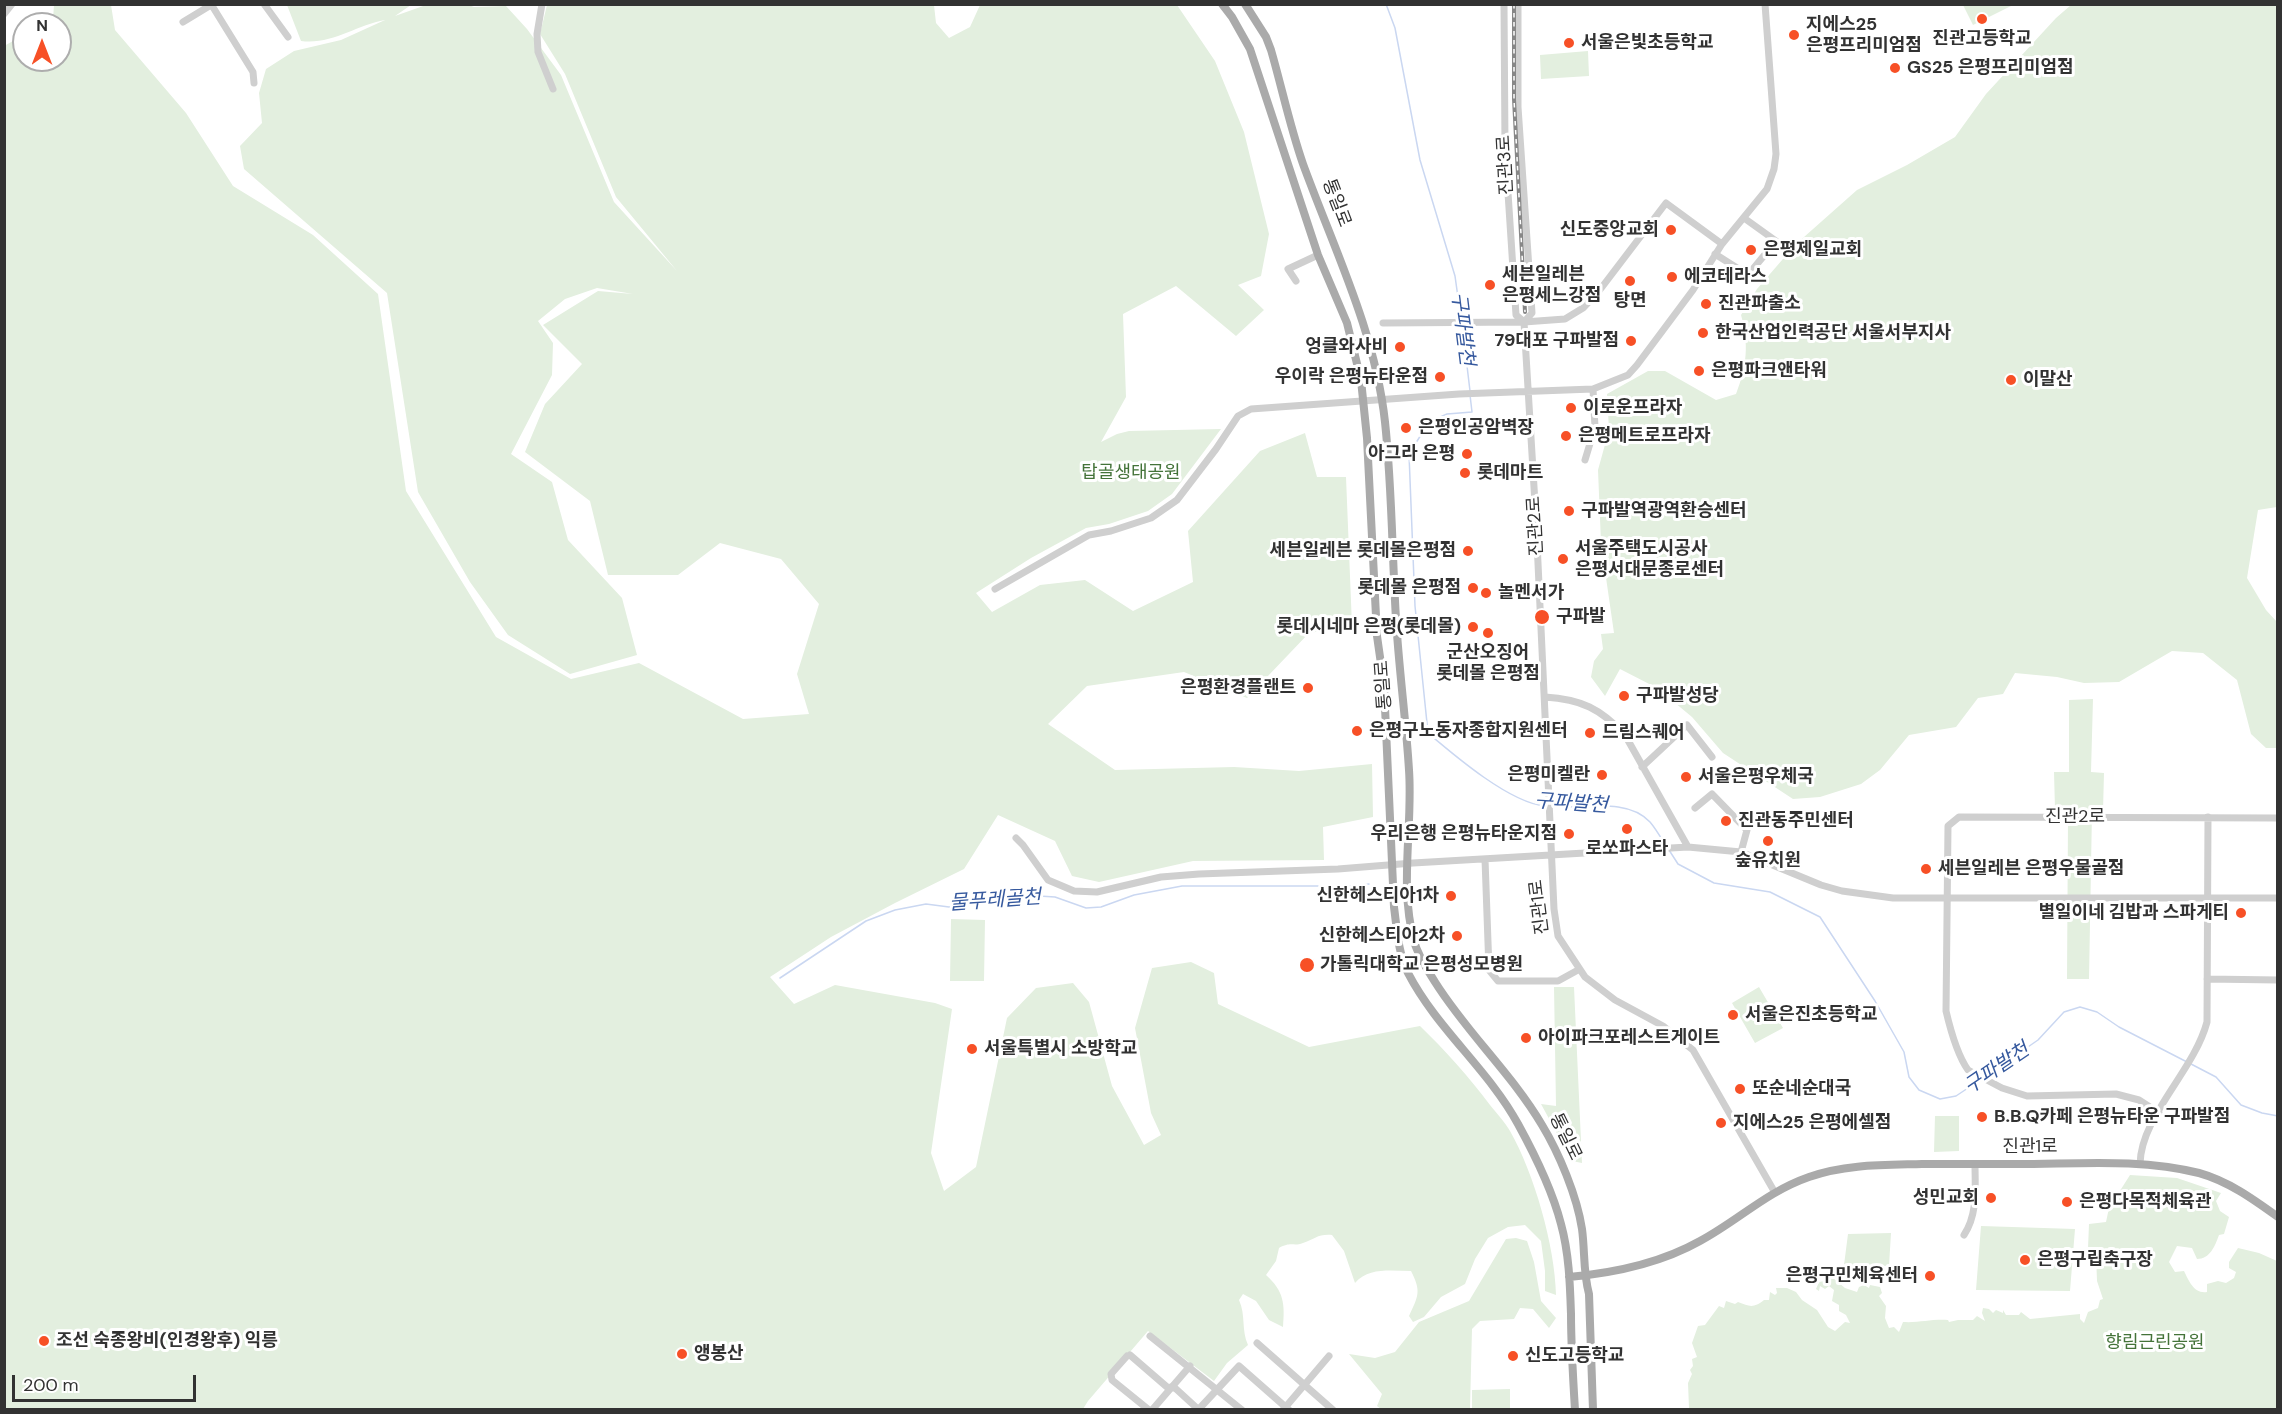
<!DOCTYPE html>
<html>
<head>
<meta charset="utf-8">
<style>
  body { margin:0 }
  #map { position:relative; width:2282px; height:1414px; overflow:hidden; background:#fff; font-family:"DM Sans",sans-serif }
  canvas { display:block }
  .frame { position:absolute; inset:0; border:6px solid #323232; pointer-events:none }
  .north { position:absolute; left:12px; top:12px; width:60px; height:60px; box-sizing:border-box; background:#fff; border:2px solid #adadad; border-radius:50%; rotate:0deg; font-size:16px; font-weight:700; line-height:24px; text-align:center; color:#323232 }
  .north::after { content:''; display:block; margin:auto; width:21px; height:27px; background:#f75026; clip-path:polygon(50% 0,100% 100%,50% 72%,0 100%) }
  .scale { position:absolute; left:12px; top:1375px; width:184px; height:27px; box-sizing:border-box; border:3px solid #323232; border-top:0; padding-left:8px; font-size:18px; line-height:21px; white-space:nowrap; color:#323232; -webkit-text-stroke:4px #fff; paint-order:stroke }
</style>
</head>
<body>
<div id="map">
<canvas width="2282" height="1414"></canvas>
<div class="frame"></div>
<div class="north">N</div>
<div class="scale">200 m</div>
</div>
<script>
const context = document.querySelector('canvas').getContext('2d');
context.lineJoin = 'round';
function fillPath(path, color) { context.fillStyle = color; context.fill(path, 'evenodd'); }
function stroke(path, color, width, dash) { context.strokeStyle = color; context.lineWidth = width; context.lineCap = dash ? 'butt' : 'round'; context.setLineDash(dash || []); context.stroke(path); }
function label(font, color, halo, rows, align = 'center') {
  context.font = font + ' "DM Sans","Noto Sans KR",sans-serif'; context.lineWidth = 6; context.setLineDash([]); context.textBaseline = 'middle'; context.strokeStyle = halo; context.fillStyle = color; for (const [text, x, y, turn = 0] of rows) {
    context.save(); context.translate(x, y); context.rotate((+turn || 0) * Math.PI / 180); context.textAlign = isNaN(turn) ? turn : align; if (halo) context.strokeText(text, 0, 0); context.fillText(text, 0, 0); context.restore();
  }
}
fillPath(new Path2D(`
  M466 4 474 7 506 6 527 29 561 75 614 202 677 271 616 197 565 74 540 34 547 5H934L936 23 949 38 970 27 980 5H1177L1215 61 1244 132 1269 234 1261 276 1238 285 1264 310 1236 336 1176 286 1123 314 1126 397 1101 442 1117 434 1129 431 1221 429 1172 494 1148 511 1109 524 1086 528 1031 558 976 593 992 612 1040 585 1085 580 1133 611 1193 582 1188 531 1260 451 1305 433 1317 477H1346L1352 626 1309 633 1247 698 1184 672 1087 686 1048 724 1115 770 1234 767 1299 771 1372 764 1373 817 1323 827 1324 860 1193 861 1099 882 1072 876 1055 841 998 815 964 869 895 903 831 937 770 977 794 1004 835 985 935 1003 952 1009 931 1153 944 1191 976 1167 1007 1018 1036 988 1073 983 1089 1002 1112 1086 1144 1145 1161 1135 1151 1113 1135 1028 1152 968 1191 962 1214 973 1218 1004 1309 1047 1420 1026C1445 1050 1469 1077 1490 1105 1497 1114 1505 1122 1510 1131 1534 1173 1555 1246 1556 1295L1545 1291V1271L1541 1241 1525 1225 1508 1227 1488 1238 1475 1259 1465 1284 1441 1297 1424 1317 1413 1322 1409 1316C1419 1295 1421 1291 1411 1271 1391 1271 1369 1267 1355 1283L1344 1251 1332 1235C1317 1234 1316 1239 1303 1243 1293 1247 1292 1241 1279 1248L1276 1261 1266 1275C1284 1291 1285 1304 1283 1327L1269 1320 1256 1301 1243 1294 1239 1300C1246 1315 1241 1330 1248 1345L1227 1363 1214 1381 1148 1331 1088 1401 1083 1409H5L4 46 24 35V60H60V24H44L53 19 54 5H111L115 30 186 113 233 186 313 235 378 294 406 491 496 637 571 679 639 663 743 719 809 714 797 674 819 604 781 559 720 543 678 575H608L590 501 525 452 545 404 582 364 543 325 598 291 633 294 597 288 565 299 538 321 553 343 552 375 511 454 552 482 568 540 622 598 637 655 570 674 508 635 470 582 418 492 387 293 244 169 240 146 262 123 259 93 266 69 294 51 341 40 385 20C356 25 332 45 301 41L287 5H411L395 16 426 5Z
  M1963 5H2013L1973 25Z
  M2071 5H2277V507L2258 510 2247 578 2266 610 2277 622V748H2266L2251 734 2237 680 2203 653 2172 651 2119 682 2084 683 2057 677 2015 673 2003 694 1978 698 1956 727 1909 735 1880 770 1861 784 1820 797 1793 799 1723 753 1692 717 1657 688 1620 669 1605 696 1591 677 1594 661 1603 649 1601 634 1614 633 1601 543 1598 470 1609 430 1607 394 1648 371H1665L1716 400 1736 394C1747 366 1749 344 1741 315L1757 289 1795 245 1857 190 1907 165 1955 137 1986 94 2056 18Z
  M1588 51 1589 76 1541 79 1540 55Z
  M2093 699 2091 772 2104 773 2103 811H2092L2089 979H2067L2068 818 2067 810 2055 809 2054 772H2069V700Z
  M951 919 985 920 984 981H950Z
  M1554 987H1574L1582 1163 1572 1161 1541 1104 1556 1106Z
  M1759 987 1783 1028 1755 1043 1732 1003Z
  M1935 1116H1959V1151L1934 1152Z
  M2130 1175 2177 1178 2221 1193 2216 1201 2220 1211 2229 1217 2224 1234 2219 1235C2215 1246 2210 1259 2197 1259L2192 1248 2177 1246 2169 1262 2175 1272 2184 1271C2189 1281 2194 1294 2207 1292V1284L2218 1281 2226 1283 2234 1278 2236 1272 2229 1268V1262L2238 1248 2259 1253 2277 1261V1409H1688L1689 1408 1688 1383 1692 1374 1690 1370 1693 1366 1692 1359 1697 1357 1692 1343 1698 1326 1705 1325 1719 1306 1724 1308 1726 1301 1735 1304 1738 1302C1750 1307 1754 1308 1764 1300H1769L1770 1292 1775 1295 1777 1293 1776 1288H1787L1796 1292 1802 1300 1817 1310 1828 1327 1835 1331 1845 1322 1850 1323 1846 1315 1839 1311V1305L1832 1301 1834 1290 1829 1286 1825 1289 1820 1286 1819 1291 1816 1289 1819 1282 1825 1281 1828 1277 1833 1278 1845 1288 1857 1292 1859 1287 1864 1285 1869 1288 1870 1285 1880 1287 1882 1293 1879 1296 1886 1306 1885 1318 1889 1328 1894 1327 1899 1332 1903 1322C1919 1323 1931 1319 1948 1320L1949 1322 1958 1320H1973L1977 1316 1985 1321 1982 1313 1983 1308 1989 1309 1993 1313 1996 1310 2003 1313V1310L2006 1315H2019L2021 1312 2030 1319 2080 1314V1319L2084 1323 2088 1312 2098 1308 2100 1300 2103 1299 2097 1281 2096 1255 2090 1253 2088 1248 2089 1224 2106 1222 2109 1208Z
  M1981 1226 2075 1229 2070 1291 1976 1290Z
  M1891 1233 1889 1266 1844 1265 1848 1234Z
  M1516 1238 1527 1241 1534 1262 1541 1301 1556 1318 1549 1328 1533 1309 1520 1308 1514 1319 1480 1321 1472 1329 1470 1409H1381L1377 1406 1382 1394 1349 1354 1375 1358 1395 1352 1419 1322 1469 1301 1506 1239Z
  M1510 1389V1409H1472V1390Z`), '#e3efdf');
stroke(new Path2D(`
  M1386 4 1395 28 1420 160 1455 276 1461 319
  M1462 324 1470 391
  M1470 395 1472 412 1447 414 1429 422 1409 454 1415 606 1428 733C1455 756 1510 803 1545 806
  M1553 807C1583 809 1627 797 1650 822 1656 829 1661 838 1666 846
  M1669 850 1678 864 1714 883 1770 892 1820 917 1875 1001 1904 1052 1909 1077 1919 1090 1940 1099 1956 1096 1980 1080
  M780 978 866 921 895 910 926 904 949 907 973 905 1023 895 1055 897 1086 908 1101 907 1134 895 1182 886H1352L1369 884
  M2191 1064 2216 1077 2241 1105 2262 1113 2278 1116
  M1986 1076 2038 1040 2064 1012 2080 1007 2097 1012 2119 1027 2187 1062`), '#cad7f1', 1.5);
stroke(new Path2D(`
  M211 4 253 72 254 83
  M264 4 288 37
  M542 4 537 34 538 52 553 89
  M1504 4 1505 147 1516 315 1524 322
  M1518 4V107L1532 313 1524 322 1536 520 1554 909 1558 936 1585 977 1615 1000 1663 1026 1693 1050 1774 1191
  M4 14 12 4
  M183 22 211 5
  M1715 254 1748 275 1776 241 1744 218
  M1296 281 1288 269 1318 255
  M1383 323 1524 322 1565 319 1583 308 1599 291 1666 203 1722 244
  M1585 460 1595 427 1593 389
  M995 589 1089 535 1111 531 1151 518 1177 500 1216 449 1238 416 1251 409 1459 394 1593 389 1628 375 1637 365 1693 290 1722 244 1767 189 1774 169 1776 154 1765 4
  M1545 697C1581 699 1601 709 1625 735L1688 847
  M1642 767 1687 725 1712 757
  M1695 808 1712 794 1747 830 1741 852
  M1016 838 1023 845 1048 880 1074 891 1097 892 1161 877 1199 874 1338 869 1413 863 1688 847 1741 852 1821 885 1842 891 1893 898H2278
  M1485 859 1489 970 1498 981H1558L1578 970
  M2207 979 2278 980
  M2159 1113 2139 1100 2116 1094 2027 1096 2002 1088 1968 1070C1958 1056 1950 1028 1946 1011L1948 826 1959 817 2278 818
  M2140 1164C2141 1116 2194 1071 2207 1022L2208 817
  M1964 1235C1978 1214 1975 1188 1975 1164
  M1150 1336 1242 1410
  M1257 1343 1333 1410
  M1130 1355 1167 1387 1175 1388 1199 1410
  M1127 1356 1111 1374 1112 1380 1149 1410
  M1152 1410 1190 1366
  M1198 1410 1239 1366 1289 1410
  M1283 1410 1329 1356`), '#cfcfcf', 7);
stroke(new Path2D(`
  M1222 4 1232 17 1250 49 1318 255 1347 323 1361 380 1367 438 1377 636 1384 685 1394 907C1397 929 1398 953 1408 973 1437 1029 1488 1069 1518 1124 1535 1155 1552 1189 1561 1224 1569 1253 1570 1284 1571 1314 1571 1346 1573 1378 1575 1410
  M1245 4 1266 37 1271 50C1282 88 1290 127 1303 164 1334 249 1375 331 1385 422 1392 487 1392 553 1396 619 1399 670 1406 720 1409 770 1413 827 1399 885 1414 941 1418 956 1427 969 1435 982 1467 1033 1512 1074 1542 1125 1559 1153 1577 1196 1582 1229 1585 1251 1583 1272 1589 1294L1593 1410
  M1569 1277C1614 1273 1661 1263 1700 1241 1739 1220 1766 1192 1809 1177 1845 1164 1885 1165 1922 1164 1954 1164 1986 1164 2017 1164 2077 1164 2140 1158 2199 1173 2228 1181 2253 1199 2278 1217`), '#aaa', 8);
const rail = new Path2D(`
  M1514 4V99L1525 312`);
stroke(rail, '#878787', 4);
stroke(rail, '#fff', 1.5, [4.5]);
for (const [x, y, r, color] of [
  [1982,19,6,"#f75026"],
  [1794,35,6,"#f75026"],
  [1569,43,6,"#f75026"],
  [1895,68,6,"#f75026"],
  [1671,230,6,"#f75026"],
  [1751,250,6,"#f75026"],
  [1672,277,6,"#f75026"],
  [1630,281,6,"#f75026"],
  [1490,285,6,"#f75026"],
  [1706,304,6,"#f75026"],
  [1703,333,6,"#f75026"],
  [1631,341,6,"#f75026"],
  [1400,347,6,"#f75026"],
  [1699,371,6,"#f75026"],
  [1440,377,6,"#f75026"],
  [2011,380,6,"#f75026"],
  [1571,408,6,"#f75026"],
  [1406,428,6,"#f75026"],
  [1566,436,6,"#f75026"],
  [1467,454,6,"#f75026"],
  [1465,473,6,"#f75026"],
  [1569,511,6,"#f75026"],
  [1468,551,6,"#f75026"],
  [1563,559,6,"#f75026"],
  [1473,588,6,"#f75026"],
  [1486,593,6,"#f75026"],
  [1542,617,8,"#f75026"],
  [1473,627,6,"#f75026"],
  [1488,633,6,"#f75026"],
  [1308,688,6,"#f75026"],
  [1624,696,6,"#f75026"],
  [1357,731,6,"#f75026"],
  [1590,733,6,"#f75026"],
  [1602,775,6,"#f75026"],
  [1686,777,6,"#f75026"],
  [1726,821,6,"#f75026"],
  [1627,829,6,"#f75026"],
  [1569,834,6,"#f75026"],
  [1768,841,6,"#f75026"],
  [1926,869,6,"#f75026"],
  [1451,896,6,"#f75026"],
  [2241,913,6,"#f75026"],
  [1457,936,6,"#f75026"],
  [1307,965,8,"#f75026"],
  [1733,1015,6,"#f75026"],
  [1526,1038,6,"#f75026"],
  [972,1049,6,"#f75026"],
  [1740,1089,6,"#f75026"],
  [1982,1117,6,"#f75026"],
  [1721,1123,6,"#f75026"],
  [1991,1198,6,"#f75026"],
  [2067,1202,6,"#f75026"],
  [2025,1260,6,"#f75026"],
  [1930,1276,6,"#f75026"],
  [44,1341,6,"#f75026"],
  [682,1354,6,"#f75026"],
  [1513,1356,6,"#f75026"]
]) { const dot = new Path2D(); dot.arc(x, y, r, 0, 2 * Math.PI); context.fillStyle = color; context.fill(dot); stroke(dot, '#fff', 2); }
label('bold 18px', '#323232', '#fff', [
  ["지에스25",1806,25],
  ["은평프리미엄점",1806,46],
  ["진관고등학교",1982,39,"center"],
  ["서울은빛초등학교",1581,43],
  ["GS25 은평프리미엄점",1907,68],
  ["신도중앙교회",1659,230,"right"],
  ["은평제일교회",1763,250],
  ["세븐일레븐",1502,275],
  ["은평세느강점",1502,296],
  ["에코테라스",1684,277],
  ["탕면",1630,301,"center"],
  ["진관파출소",1718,304],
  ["한국산업인력공단 서울서부지사",1715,333],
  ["79대포 구파발점",1619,341,"right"],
  ["엉클와사비",1388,347,"right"],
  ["은평파크앤타워",1711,371],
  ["우이락 은평뉴타운점",1428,377,"right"],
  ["이말산",2023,380],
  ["이로운프라자",1583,408],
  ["은평인공암벽장",1418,428],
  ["은평메트로프라자",1578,436],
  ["아그라 은평",1455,454,"right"],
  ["롯데마트",1477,473],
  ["구파발역광역환승센터",1581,511],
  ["서울주택도시공사",1575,549],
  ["은평서대문종로센터",1575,570],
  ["세븐일레븐 롯데몰은평점",1456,551,"right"],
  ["롯데몰 은평점",1461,588,"right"],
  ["놀멘서가",1498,593],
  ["구파발",1556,617],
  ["롯데시네마 은평(롯데몰)",1461,627,"right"],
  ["군산오징어",1488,653,"center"],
  ["롯데몰 은평점",1488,674,"center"],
  ["은평환경플랜트",1296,688,"right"],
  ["구파발성당",1636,696],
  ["은평구노동자종합지원센터",1369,731],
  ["드림스퀘어",1602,733],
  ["은평미켈란",1590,775,"right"],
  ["서울은평우체국",1698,777],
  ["진관동주민센터",1738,821],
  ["우리은행 은평뉴타운지점",1557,834,"right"],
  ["로쏘파스타",1627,849,"center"],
  ["숲유치원",1768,861,"center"],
  ["세븐일레븐 은평우물골점",1938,869],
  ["신한헤스티아1차",1439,896,"right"],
  ["별일이네 김밥과 스파게티",2229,913,"right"],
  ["신한헤스티아2차",1445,936,"right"],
  ["가톨릭대학교 은평성모병원",1320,965],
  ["서울은진초등학교",1745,1015],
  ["아이파크포레스트게이트",1538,1038],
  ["서울특별시 소방학교",984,1049],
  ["또순네순대국",1752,1089],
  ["B.B.Q카페 은평뉴타운 구파발점",1994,1117],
  ["지에스25 은평에셀점",1733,1123],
  ["성민교회",1979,1198,"right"],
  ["은평다목적체육관",2079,1202],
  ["은평구립축구장",2037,1260],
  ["은평구민체육센터",1918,1276,"right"],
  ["조선 숙종왕비(인경왕후) 익릉",56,1341],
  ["앵봉산",694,1354],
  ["신도고등학교",1525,1356]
], 'left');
label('18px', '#323232', '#fff', [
  ["진관3로",1506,165,-93],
  ["통일로",1336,203,69],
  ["진관2로",1536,526,-93],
  ["통일로",1384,685,-94],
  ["진관2로",2075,817],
  ["진관1로",1540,907,-97],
  ["통일로",1565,1137,64],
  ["진관1로",2030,1147]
]);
label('18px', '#447339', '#fff', [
  ["탑골생태공원",1131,473],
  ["향림근린공원",2155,1343]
]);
label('italic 20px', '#36599e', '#fff', [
  ["구파발천",1462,329,83],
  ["구파발천",1571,804,4],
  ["물푸레골천",995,901,-4],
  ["구파발천",1997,1069,-34]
]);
</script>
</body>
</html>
